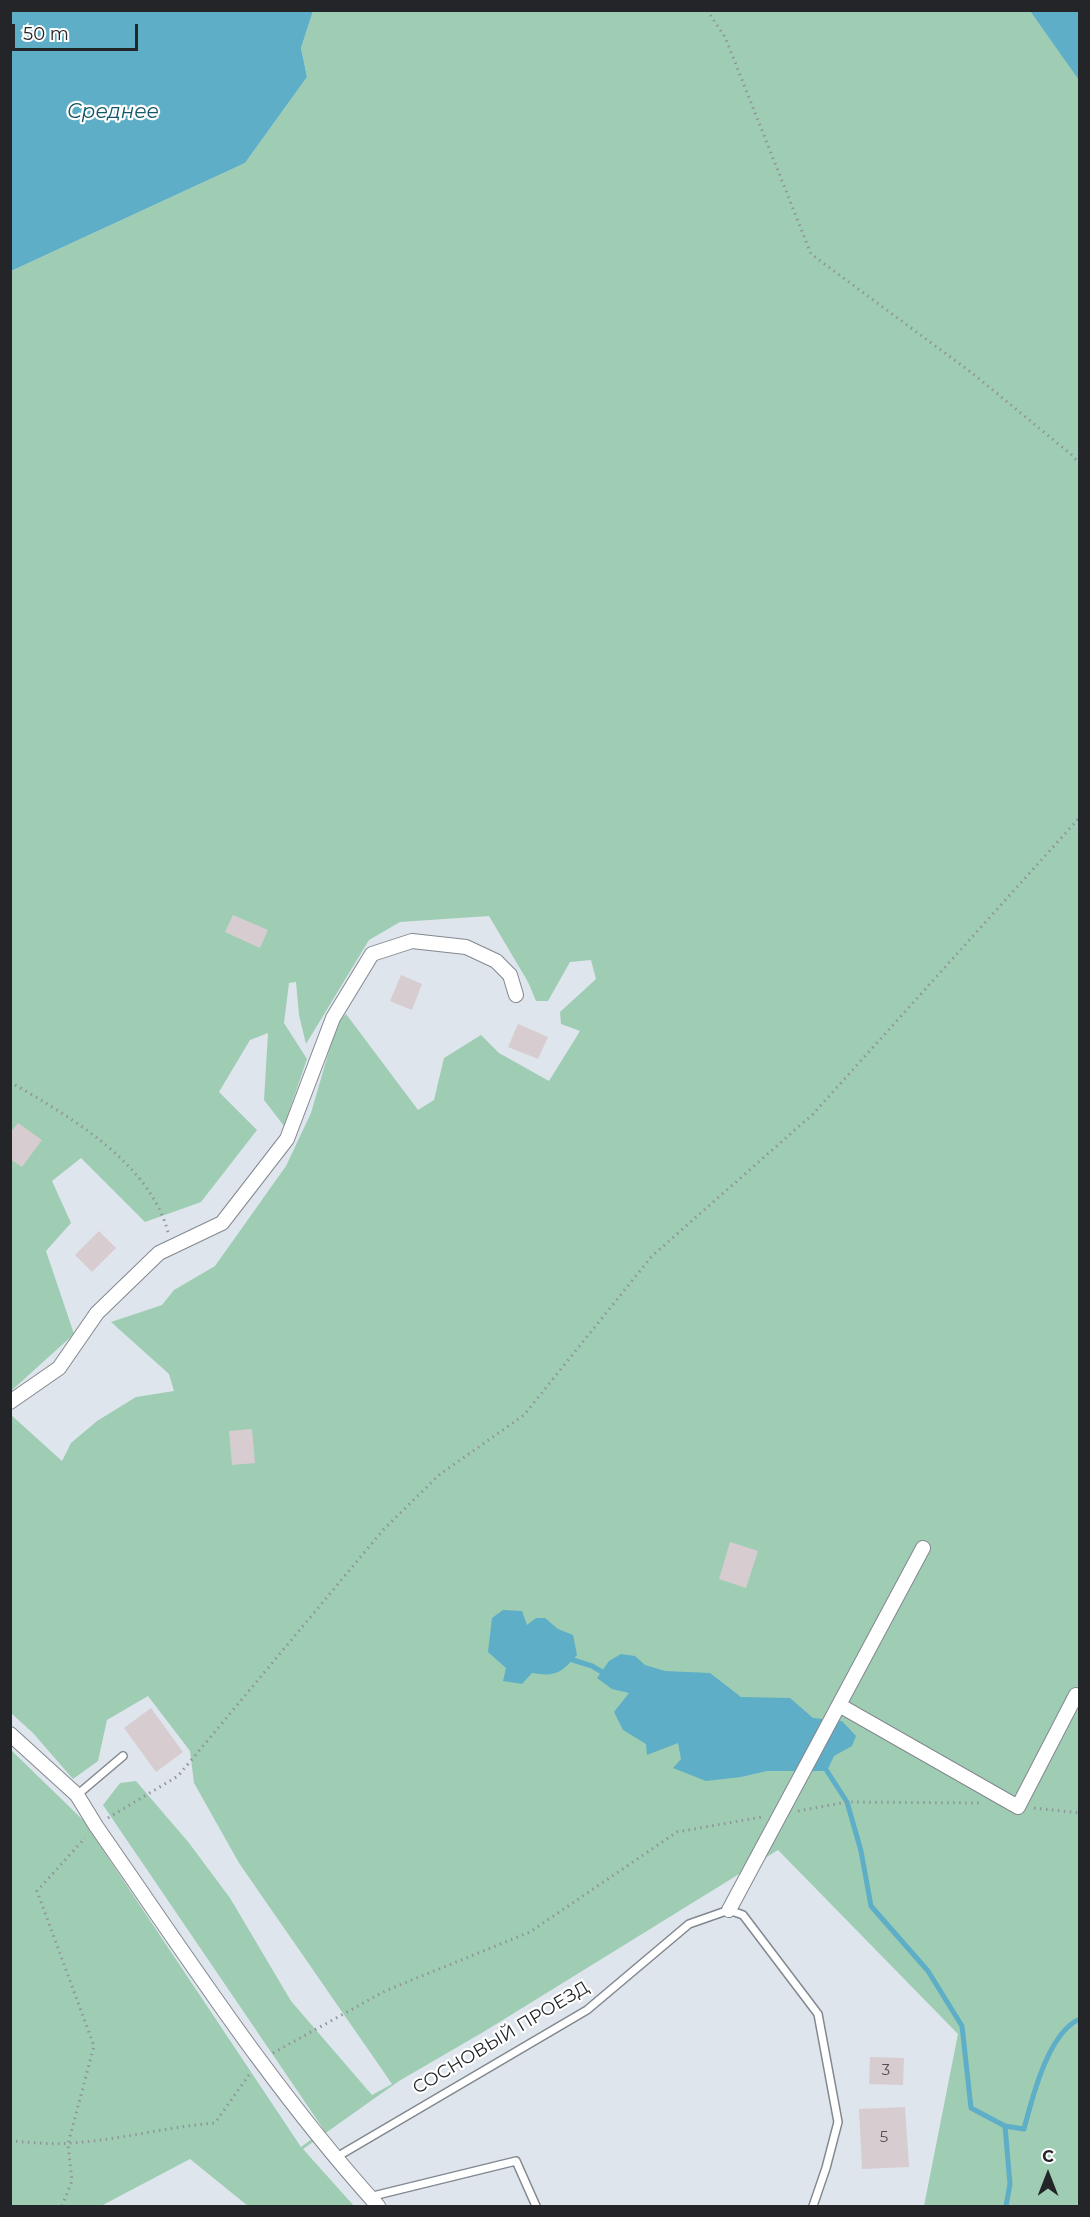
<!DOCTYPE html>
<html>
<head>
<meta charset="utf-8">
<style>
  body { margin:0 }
  #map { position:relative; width:1090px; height:2217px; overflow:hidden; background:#dee5ec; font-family:Montserrat,sans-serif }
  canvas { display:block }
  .frame { position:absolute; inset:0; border:12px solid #232528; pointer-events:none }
  .north { position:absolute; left:1018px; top:2145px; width:60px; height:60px; -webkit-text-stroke:4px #fff; paint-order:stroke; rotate:0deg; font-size:16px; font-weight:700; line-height:24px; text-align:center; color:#232528 }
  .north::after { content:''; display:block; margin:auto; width:21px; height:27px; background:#232528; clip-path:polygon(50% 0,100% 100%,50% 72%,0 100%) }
  .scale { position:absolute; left:12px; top:24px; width:126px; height:27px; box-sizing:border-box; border:3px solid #232528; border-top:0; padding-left:8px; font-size:18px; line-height:21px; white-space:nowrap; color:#232528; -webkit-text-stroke:4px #fff; paint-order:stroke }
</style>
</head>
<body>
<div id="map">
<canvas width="1090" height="2217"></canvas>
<div class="frame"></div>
<div class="north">С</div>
<div class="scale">50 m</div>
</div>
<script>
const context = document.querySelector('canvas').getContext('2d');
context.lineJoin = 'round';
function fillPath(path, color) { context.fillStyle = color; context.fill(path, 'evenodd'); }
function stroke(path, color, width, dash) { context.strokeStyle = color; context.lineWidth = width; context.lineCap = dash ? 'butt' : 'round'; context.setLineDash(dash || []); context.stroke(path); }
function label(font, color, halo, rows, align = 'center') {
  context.font = font + ' Montserrat,sans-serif'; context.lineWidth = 4.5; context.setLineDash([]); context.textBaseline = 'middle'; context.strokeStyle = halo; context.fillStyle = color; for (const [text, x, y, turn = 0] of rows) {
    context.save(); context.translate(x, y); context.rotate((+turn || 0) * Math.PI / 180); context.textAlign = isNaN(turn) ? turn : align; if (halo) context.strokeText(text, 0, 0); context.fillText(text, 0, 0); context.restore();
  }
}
fillPath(new Path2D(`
  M313 11H1030L1080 80 1079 2206H924L958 2034 778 1850 485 2031 399 2081 303 2149 354 2206H248L190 2159 101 2206H11V1750L83 1820 301 2147 324 2130 103 1805 120 1783 136 1781 189 1843 230 1898 291 2001 372 2095 392 2084 239 1863 194 1783 190 1751 148 1696 107 1720 98 1761 73 1779 33 1733 11 1713 10 1414 62 1461 71 1443 97 1421 136 1397 174 1391 169 1374 111 1322 162 1305 174 1290 215 1266 286 1166 311 1113 337 1023 346 1014 418 1110 434 1100 444 1058 481 1035 499 1053 549 1081 580 1031 561 1024 560 1012 596 979 591 960 570 962 548 1001H536L528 982 489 916 400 922 369 940 306 1044 299 1015 296 982 289 983 284 1023 307 1059 284 1126 264 1100 268 1033 250 1040 219 1092 257 1130 201 1202 145 1222 81 1158 52 1181 71 1223 46 1251 74 1334 11 1391V271L245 163 307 77 301 48Z`), '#9fcdb4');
fillPath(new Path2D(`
  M10 11H313L301 48 307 77 245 163 11 271Z
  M1030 11H1079V80Z
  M503 1610 522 1611 527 1625 536 1618H545L558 1629 573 1635 577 1655C561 1673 556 1677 532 1673L522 1684 503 1681 506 1668 488 1652 492 1618Z
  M621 1654 635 1656 645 1665 665 1671 710 1673 741 1697 790 1698 813 1718 842 1721 856 1736 852 1746 834 1756 827 1771H767L741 1777 706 1781 673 1768 681 1759 678 1743 647 1755 646 1744 623 1730 614 1712 629 1693 612 1689 597 1678 609 1661Z`), '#5daec6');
stroke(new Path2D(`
  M573 1660 592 1666 602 1672
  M827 1771 847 1802 861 1851 871 1906 928 1971 962 2026 971 2108 1005 2126
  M1006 2206 1010 2184 1005 2126 1024 2129C1032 2099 1048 2032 1080 2019`), '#5daec6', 5);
fillPath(new Path2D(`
  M233 915 268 930 260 948 225 932Z
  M401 975 422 984 412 1010 390 1001Z
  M518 1024 548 1037 538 1059 508 1047Z
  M18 1123 42 1140 22 1167 10 1159V1133Z
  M99 1231 116 1248 92 1272 75 1255Z
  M252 1429 255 1463 232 1465 229 1431Z
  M730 1542 758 1551 746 1588 719 1579Z
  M151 1708 183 1752 156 1772 124 1728Z
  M870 2057 904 2058 903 2085 869 2084Z
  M905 2107 909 2167 862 2169 859 2109Z`), '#d7ccd0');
const lane = new Path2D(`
  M77 1795 123 1756
  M335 2158 587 2010 689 1924 729 1910 743 1915 818 2014 838 2122 826 2168 813 2206
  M369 2197 516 2161 536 2206`);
const street = new Path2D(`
  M10 1402 59 1368 97 1313 159 1253 222 1223 287 1139 333 1018 372 954 412 941 466 947 496 961 510 975 516 995
  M839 1705 1018 1807 1076 1695
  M10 1734 77 1795 96 1826C186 1955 272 2089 378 2206
  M729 1910 923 1548`);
stroke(lane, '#82888f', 10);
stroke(street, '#82888f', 16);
stroke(new Path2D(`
  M707 10 725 37 811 254 972 373 1073 456 1080 465
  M10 1082C69 1116 149 1162 168 1232
  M1034 1808 1080 1813
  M798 1811 847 1802 980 1803
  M108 1818 178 1776 383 1530 439 1475 524 1415 652 1256 813 1114 1080 817
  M273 2053 385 1991 530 1932 677 1832 762 1817
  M10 2141C30 2142 51 2145 71 2143 119 2140 166 2127 215 2123L251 2072
  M62 2206 72 2181 68 2144 94 2046 37 1891 85 1838`), '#90959a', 3, [1.5, 4.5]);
stroke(lane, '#fff', 7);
stroke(street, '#fff', 14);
label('15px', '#504f52', null, [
  ["3",886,2071],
  ["5",884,2138]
]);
label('18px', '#232528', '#fff', [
  ["СОСНОВЫЙ ПРОЕЗД",501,2038,-31]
]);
label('italic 20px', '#125667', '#fff', [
  ["Среднее",113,112]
]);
</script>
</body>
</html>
